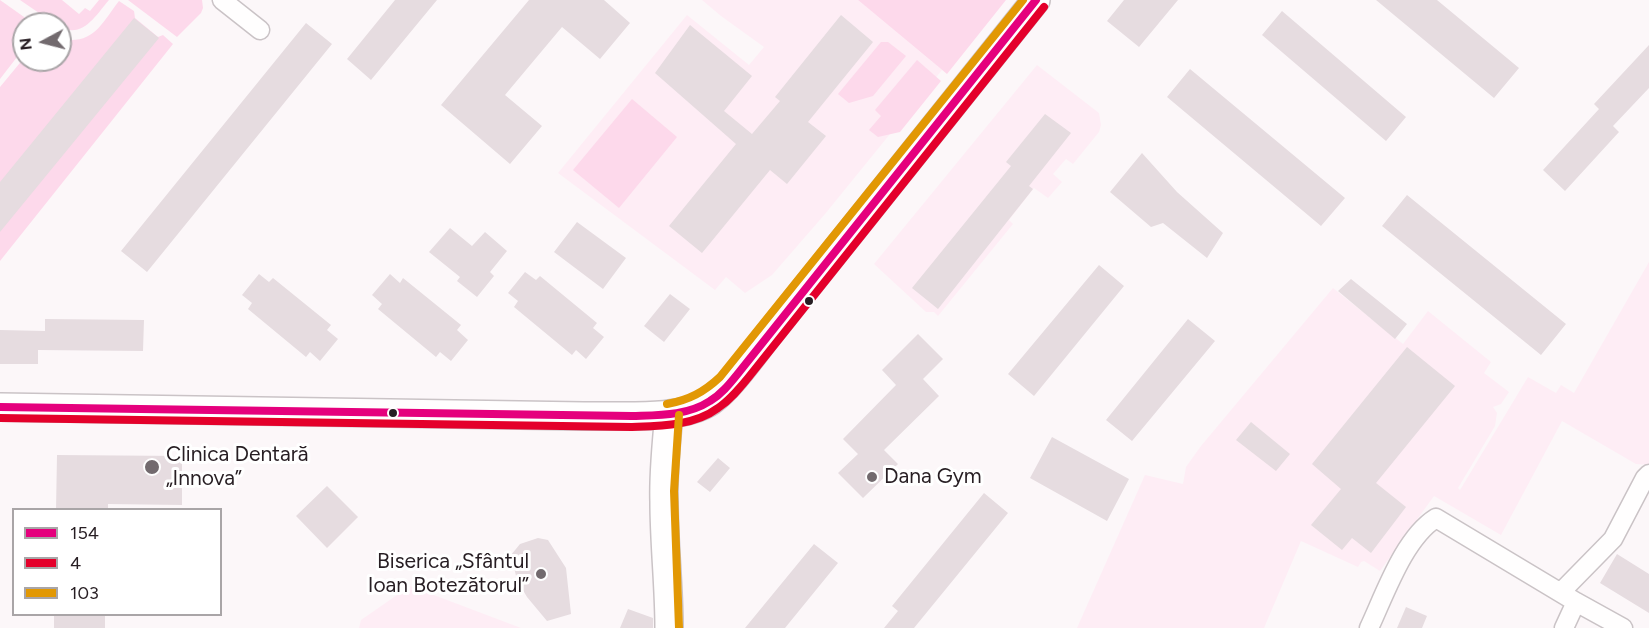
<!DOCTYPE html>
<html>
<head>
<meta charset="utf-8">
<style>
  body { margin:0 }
  #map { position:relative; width:1649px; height:628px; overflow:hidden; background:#fcf7f9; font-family:Figtree,sans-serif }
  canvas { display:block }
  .legend { position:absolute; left:12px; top:508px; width:210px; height:108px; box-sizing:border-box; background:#fff; border:2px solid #a9a5a7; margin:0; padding:8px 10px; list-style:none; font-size:18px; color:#271e23 }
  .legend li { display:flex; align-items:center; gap:12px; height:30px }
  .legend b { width:30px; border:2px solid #a9a5a7 }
  .north { position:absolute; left:12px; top:12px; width:60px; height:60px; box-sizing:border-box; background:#fff; border:2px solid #a9a5a7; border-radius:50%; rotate:263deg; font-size:16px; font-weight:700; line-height:24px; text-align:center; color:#271e23 }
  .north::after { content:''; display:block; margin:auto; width:21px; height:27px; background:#726a6e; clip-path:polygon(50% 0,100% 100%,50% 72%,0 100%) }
</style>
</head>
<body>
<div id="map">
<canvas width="1649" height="628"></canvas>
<ul class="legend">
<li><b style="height:8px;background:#e5007d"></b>154</li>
<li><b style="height:8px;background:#e4002b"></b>4</li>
<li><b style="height:8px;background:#e29804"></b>103</li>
</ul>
<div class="north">N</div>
</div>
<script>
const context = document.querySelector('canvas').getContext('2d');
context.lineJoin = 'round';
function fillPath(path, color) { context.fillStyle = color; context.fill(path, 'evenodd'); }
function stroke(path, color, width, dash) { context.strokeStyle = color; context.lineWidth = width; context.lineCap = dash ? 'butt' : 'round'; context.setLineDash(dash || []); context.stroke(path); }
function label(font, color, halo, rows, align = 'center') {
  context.font = font + ' Figtree,sans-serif'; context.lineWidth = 6; context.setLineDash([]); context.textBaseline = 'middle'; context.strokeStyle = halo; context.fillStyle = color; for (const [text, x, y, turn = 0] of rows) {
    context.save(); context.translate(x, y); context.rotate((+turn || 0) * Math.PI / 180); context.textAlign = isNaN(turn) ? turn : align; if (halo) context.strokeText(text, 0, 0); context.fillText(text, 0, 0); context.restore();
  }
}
fillPath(new Path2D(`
  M702 0H858L942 70 825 214 772 275 745 293 726 277 715 290 558 173 687 15 749 65 764 47 721 16Z
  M1037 65 1099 113 1101 125 1099 132 1073 164 1066 159 1053 174 1062 182 1048 198 1034 188 1009 220 1013 224 938 316 934 312H926L874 264Z
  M1649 262V465L1636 464 1562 421 1501 535 1434 496 1380 571 1364 561 1361 562 1358 567 1301 541 1264 628H1077L1145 475 1183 484 1186 467 1201 446 1333 288 1403 344 1428 311 1491 362 1484 373 1509 392 1501 404 1493 407 1497 413 1495 426 1458 488 1460 490 1528 377 1556 393 1561 385 1574 393Z
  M410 586 521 628H359L361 620Z`), '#feedf5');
fillPath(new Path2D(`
  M0 0 34 24H24V48L0 79Z
  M20 0H62L79 14 85 8 90 11 99 0H109C96 15 83 39 60 27V24H55Z
  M128 0H202L203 8 201 13 177 37Z
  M858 0H1006L947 74Z
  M119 1 134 11 135 18 158 37 163 35 173 44 0 261V87L24 58V60H60V39C94 45 101 24 119 1Z
  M881 42H888L906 56 873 96 849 103 838 94Z
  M917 60 941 81 900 132 878 137 869 130 881 116 875 110Z
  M632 99 677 137 619 208 573 170Z`), '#fdd9eb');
fillPath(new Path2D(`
  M395 0H437L371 80 347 59Z
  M529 0H604L630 23 600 59 562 27 505 95 542 126 510 164 441 105Z
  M1124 0H1178L1139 47 1107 21Z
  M1376 0H1437L1519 68 1494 98Z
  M1282 11 1406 117 1386 141 1262 35Z
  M841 15 873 42 808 122 826 136 787 184 770 170 702 253 669 226 736 144 655 73 690 25 752 76 724 111 752 134 780 101 775 97Z
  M134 18 159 38 0 232V182Z
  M306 23 332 44 147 272 121 251Z
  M1649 45V88L1613 126 1619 132 1565 191 1543 170 1599 109 1594 104Z
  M1190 69 1345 198 1321 226 1167 97Z
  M1045 114 1071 133 1029 186 1033 189 938 309 912 288 1011 166 1006 162Z
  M1142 153 1177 192 1223 233 1207 258 1163 223 1151 227 1110 192Z
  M1407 195 1566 324 1541 355 1382 226Z
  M577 222 626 258 603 289 554 252Z
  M450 228 472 246 485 232 507 251 490 272 494 276 477 297 457 281 460 277 429 252Z
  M1099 265 1124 286 1034 396 1008 374Z
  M525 272 536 280 540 276 597 323 593 328 604 337 586 359 576 350 572 355 514 307 518 301 508 293Z
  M259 274 269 282 273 278 331 325 327 330 338 339 320 361 310 352 306 357 248 309 252 303 242 295Z
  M390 274 400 283 403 278 461 325 457 330 468 340 451 361 440 352 436 357 378 309 382 304 372 295Z
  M1351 279 1407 324 1395 339 1338 291Z
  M670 294 690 309 664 342 644 326Z
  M45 319 144 320 143 351 38 350V364H0V330L45 331Z
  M1188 319 1215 341 1132 441 1106 420Z
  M918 334 943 359 923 379 939 396 884 450 898 464 863 498 838 473 858 454 843 439 896 385 882 370Z
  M1407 347 1455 386 1376 483 1406 507 1371 553 1352 538 1342 550 1311 525 1341 489 1312 464Z
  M1251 422 1290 454 1276 471 1236 440Z
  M1052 437 1129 479 1107 521 1030 478Z
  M57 455 182 456V505L108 504V510H56Z
  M718 458 730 468 710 492 697 482Z
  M327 486 358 517 327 548 296 516Z
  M984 493 1008 513 914 628H884L898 611 892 606Z
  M538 538 548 540 566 568 571 614 547 621 527 597 517 580 511 555 520 544Z
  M814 544 838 563 785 628H745Z
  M1617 554 1649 574V613L1600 583Z
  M1406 607 1427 616 1422 628H1397Z
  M628 609 653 618V628H620Z
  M54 615H105V628H54Z`), '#e6dce0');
const street = new Path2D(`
  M222 0 260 30
  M1561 592 1613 539 1645 478 1649 474
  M1369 628C1385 594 1404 538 1436 518L1576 602 1623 628
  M1564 628 1576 602`);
const secondary = new Path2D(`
  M0 407 584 416C620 415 681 421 711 401 730 387 751 357 766 338L1036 0
  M669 414C666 444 663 473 664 502 664 544 669 586 669 628`);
stroke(street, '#cac3c6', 21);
stroke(secondary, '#cac3c6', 30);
stroke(street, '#fffefe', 18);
stroke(secondary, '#fffefe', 27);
stroke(new Path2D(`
  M0 407 632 416C658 415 687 416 710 401 722 394 731 382 740 371L1036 0`), '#e5007d', 8);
stroke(new Path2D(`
  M0 418 632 427C660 426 694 426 718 408 730 400 739 389 748 378L1044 7`), '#e4002b', 8);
stroke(new Path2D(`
  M667 404C689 400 704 392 720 377L1023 0
  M679 415 674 491 679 628`), '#e29804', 8);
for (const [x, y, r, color] of [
  [809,301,5,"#271e23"],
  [393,413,5,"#271e23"],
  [152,467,8,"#726a6e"],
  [872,477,6,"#726a6e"],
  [541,574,6,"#726a6e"]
]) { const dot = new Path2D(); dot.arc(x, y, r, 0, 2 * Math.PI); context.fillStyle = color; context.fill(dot); stroke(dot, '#fff', 2); }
label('21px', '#271e23', '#fff', [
  ["Clinica Dentară",166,455],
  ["„Innova”",166,479],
  ["Dana Gym",884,477],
  ["Biserica „Sfântul",529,562,"right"],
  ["Ioan Botezătorul”",529,586,"right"]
], 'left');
</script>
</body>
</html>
